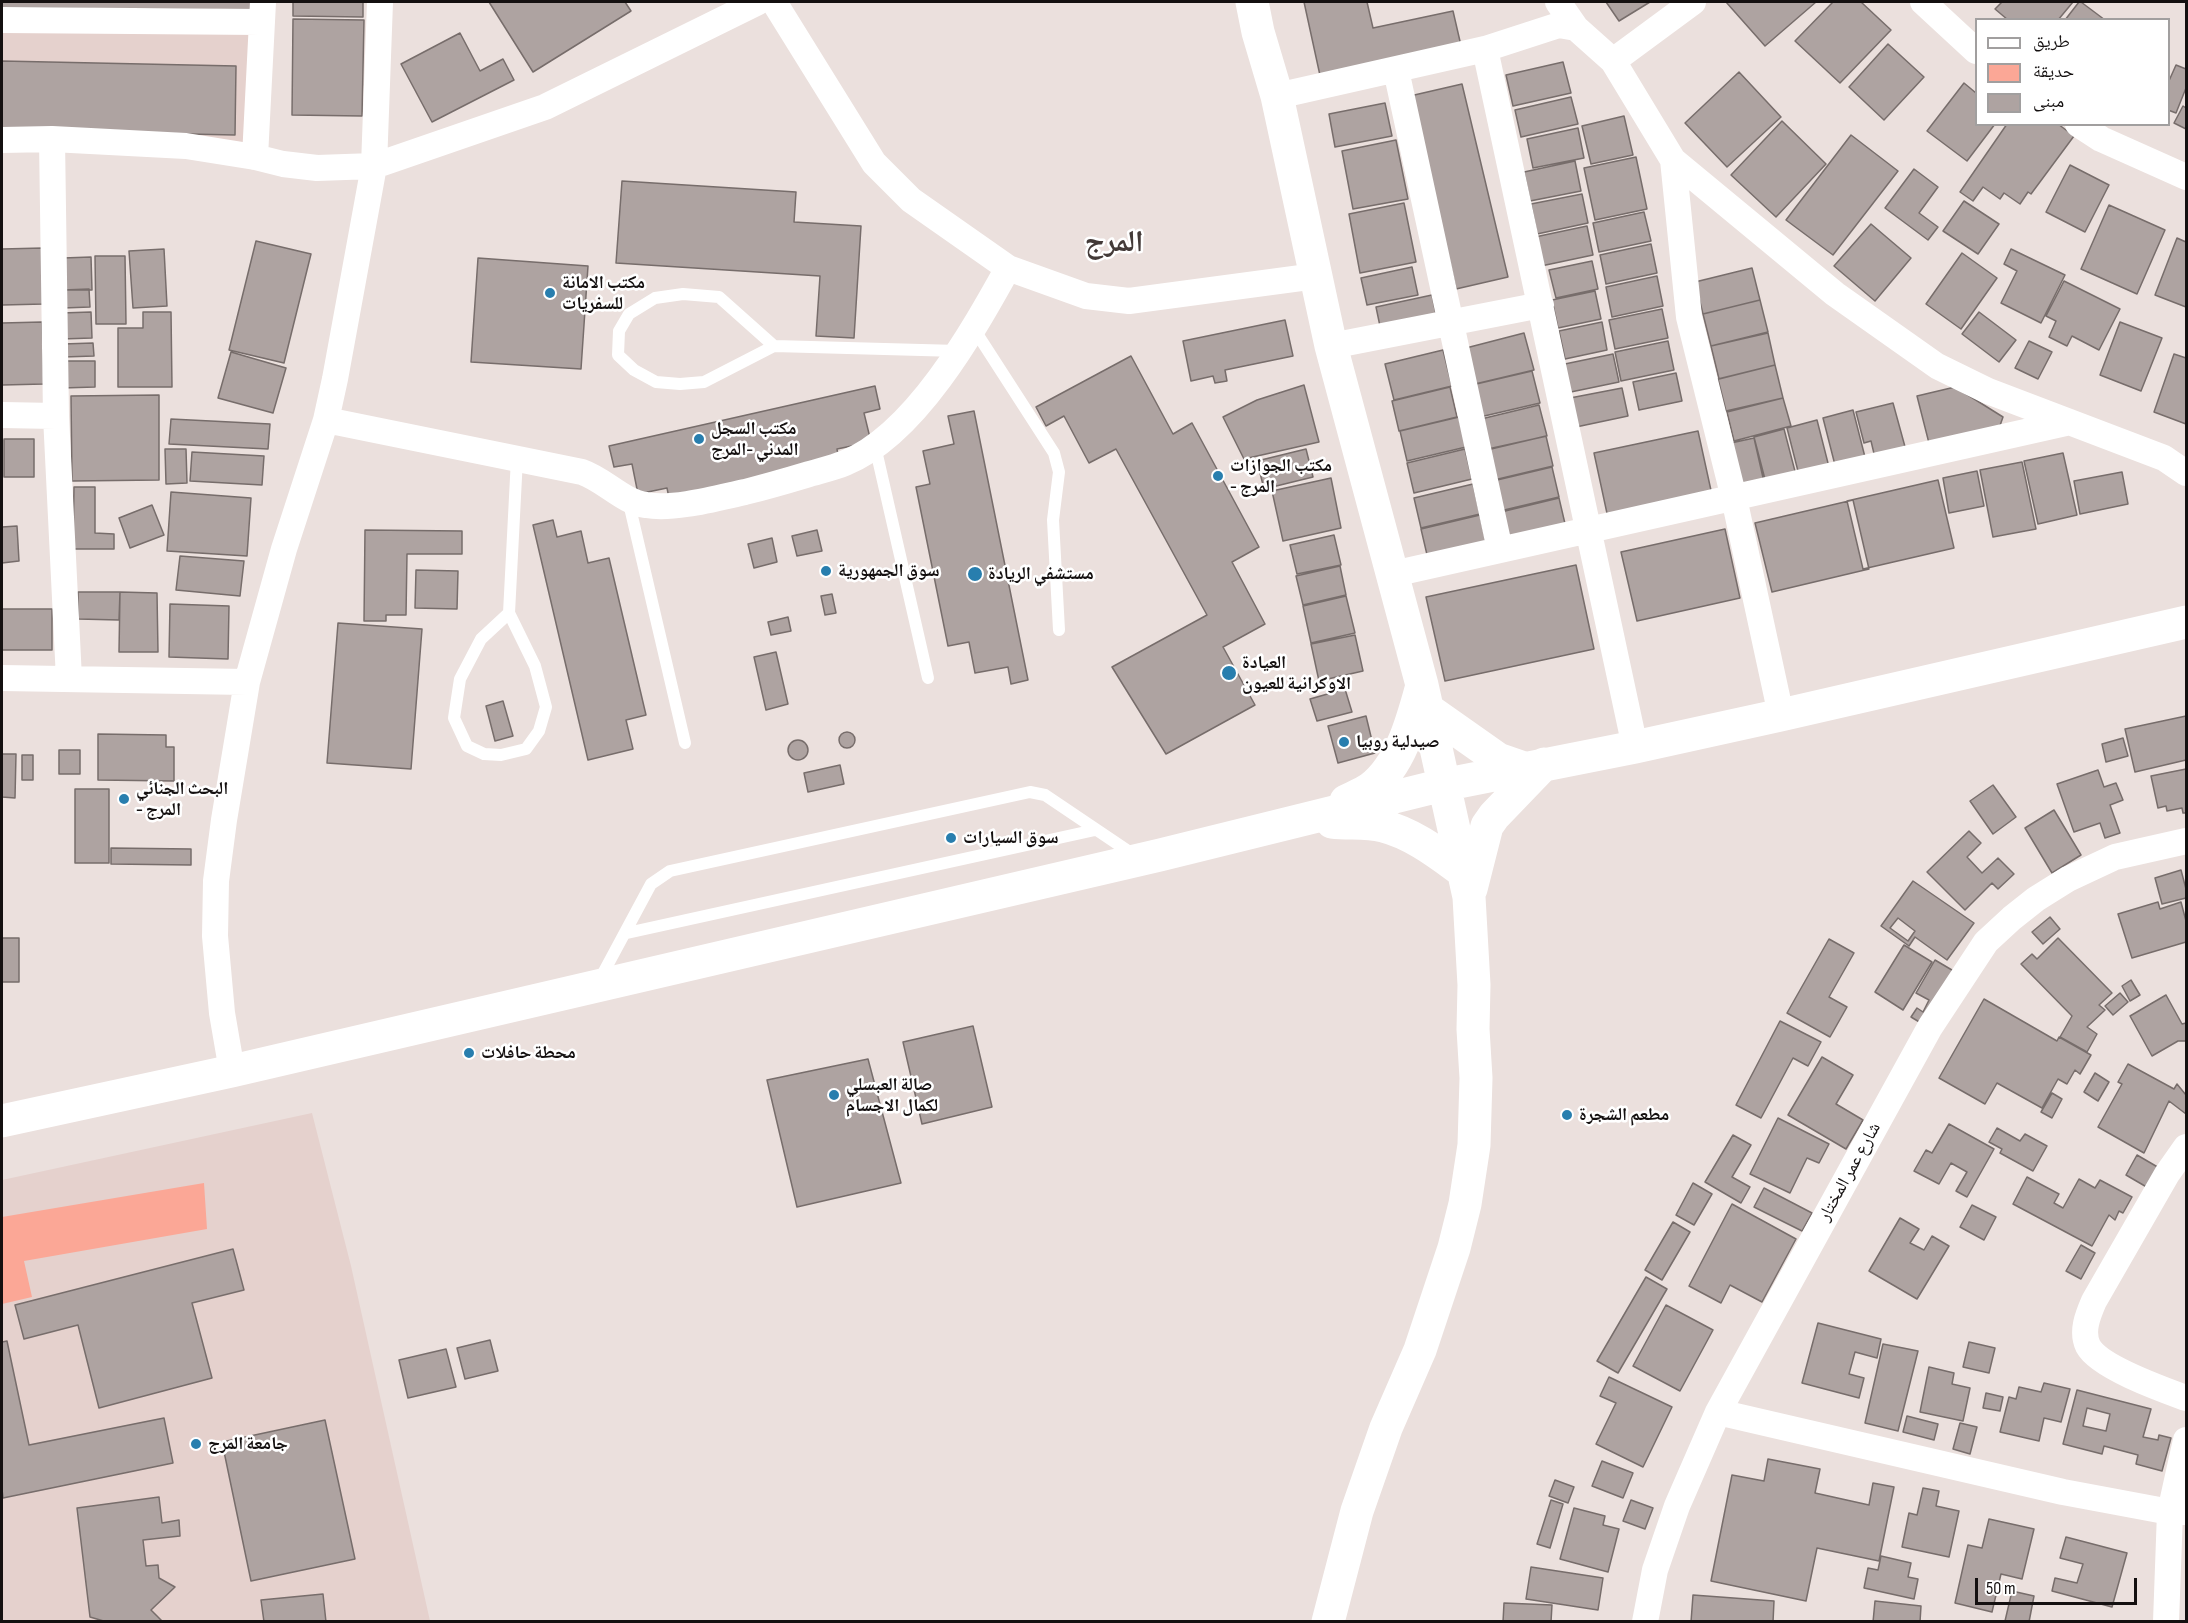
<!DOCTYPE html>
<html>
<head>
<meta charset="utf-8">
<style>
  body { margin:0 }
  #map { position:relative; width:2188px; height:1623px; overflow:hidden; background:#ebe0dd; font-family:"Sofia Sans Condensed","Noto Naskh Arabic",sans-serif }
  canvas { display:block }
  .frame { position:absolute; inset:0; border:3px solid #141010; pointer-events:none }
  .legend { position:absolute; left:1975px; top:18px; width:195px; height:108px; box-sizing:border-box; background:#fff; border:2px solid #a19f9f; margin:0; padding:8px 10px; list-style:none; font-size:18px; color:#141010 }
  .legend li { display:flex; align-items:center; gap:12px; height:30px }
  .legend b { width:30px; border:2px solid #a19f9f }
  .scale { position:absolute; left:1975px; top:1578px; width:162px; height:27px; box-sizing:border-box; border:3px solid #141010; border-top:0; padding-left:8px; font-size:18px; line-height:21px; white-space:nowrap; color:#141010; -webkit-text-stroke:4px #fff; paint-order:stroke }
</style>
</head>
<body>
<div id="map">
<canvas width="2188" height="1623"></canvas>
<div class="frame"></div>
<ul class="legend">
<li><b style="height:8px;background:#fff"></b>طريق</li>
<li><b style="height:16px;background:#fba796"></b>حديقة</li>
<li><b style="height:16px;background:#aea3a1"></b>مبنى</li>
</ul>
<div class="scale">50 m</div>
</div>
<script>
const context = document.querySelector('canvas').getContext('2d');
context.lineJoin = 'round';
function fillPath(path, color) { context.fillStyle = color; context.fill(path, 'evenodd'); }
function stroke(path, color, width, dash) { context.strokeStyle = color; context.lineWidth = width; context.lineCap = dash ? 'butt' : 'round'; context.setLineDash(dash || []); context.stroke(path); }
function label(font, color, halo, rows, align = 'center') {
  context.font = font + ' "Sofia Sans Condensed","Noto Naskh Arabic",sans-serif'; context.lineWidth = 5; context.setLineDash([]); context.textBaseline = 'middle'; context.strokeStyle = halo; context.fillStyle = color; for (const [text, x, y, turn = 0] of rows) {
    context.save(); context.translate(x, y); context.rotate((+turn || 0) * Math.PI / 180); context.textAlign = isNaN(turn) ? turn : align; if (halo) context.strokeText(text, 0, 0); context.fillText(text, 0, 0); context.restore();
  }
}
fillPath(new Path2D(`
  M2 2H257L247 148H2Z
  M312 1113 351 1266 430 1621H2V1180Z`), '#e5d1cd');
fillPath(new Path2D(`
  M204 1183 207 1229 24 1261 32 1297 2 1304V1217Z`), '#fba796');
const building = new Path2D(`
  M2 2H251V10L2 8Z
  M293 2H363V17L293 16Z
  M489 2H625L631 11 533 72Z
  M1304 2H1367L1373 28 1453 11 1462 50 1321 80Z
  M1606 2H1650L1619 21Z
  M1726 2H1816L1765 46Z
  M1833 2H1861L1891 30 1840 83 1795 41Z
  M2002 2H2073L2058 20H2008L1995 9Z
  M2079 2H2081L2105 20H2065Z
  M293 19 364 20 362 116 292 115Z
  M460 33 480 71 503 59 514 80 432 122 401 64Z
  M1888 44 1924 77 1884 120 1849 87Z
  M2 61 236 66 235 135 2 130Z
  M1563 62 1571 93 1513 106 1506 75Z
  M2176 65 2186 69V88L2176 113 2168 110V83Z
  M1739 72 1781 117 1727 167 1685 123Z
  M1964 83 1976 93V124H1995L1967 161 1927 131Z
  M1462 84 1508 277 1456 289 1410 96Z
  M1571 97 1578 124 1521 137 1515 110Z
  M1385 103 1392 136 1335 147 1329 114Z
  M2183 106 2186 108V129L2174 123Z
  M1624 116 1633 155 1591 164 1582 126Z
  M1782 121 1826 164 1776 217 1731 175Z
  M2007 124H2058L2074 136 2031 194 2028 192 2020 204 2004 193 2000 199 1983 187 1973 201 1960 192Z
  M1578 128 1584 158 1533 168 1527 139Z
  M1851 135 1898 171 1833 255 1786 220Z
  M1396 140 1408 199 1353 209 1342 151Z
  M1636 157 1647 209 1595 220 1584 168Z
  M1575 161 1581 191 1530 201 1524 172Z
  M2070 165 2109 185 2085 232 2046 212Z
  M1914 169 1938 187 1919 213 1938 227 1928 240 1885 208Z
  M622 181 796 192 794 222 861 226 854 338 816 336 820 276 616 263Z
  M1582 194 1588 223 1537 234 1531 204Z
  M1964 201 1999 224 1978 254 1943 231Z
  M1404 203 1416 262 1360 273 1349 214Z
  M2109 205 2165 230 2137 294 2081 269Z
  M1644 212 1651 241 1599 252 1593 223Z
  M1871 224 1911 258 1875 301 1834 266Z
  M1587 226 1593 255 1541 266 1535 237Z
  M2177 238 2186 242V307L2155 295Z
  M256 241 311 254 284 363 229 350Z
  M1651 244 1657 273 1606 284 1600 255Z
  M43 248 44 304 2 305V249Z
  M164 249 167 306 133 308 129 251Z
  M2011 249 2065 275 2041 323 2001 303 2017 271 2004 264Z
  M1962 253 1997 278 1961 329 1926 304Z
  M95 256H125L126 324H96Z
  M91 257 92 290H63V258Z
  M478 258 588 266 581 369 471 362Z
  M1592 261 1598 289 1556 298 1549 270Z
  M1412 267 1418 295 1367 305 1361 278Z
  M1752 268 1760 300 1703 314 1695 282Z
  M1657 276 1663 306 1612 317 1606 287Z
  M2064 281 2120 309 2099 350 2072 336 2067 346 2049 337 2056 321 2046 316Z
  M89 289 90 307 63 308V290Z
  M1595 291 1601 319 1558 328 1552 300Z
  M1432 295 1437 319 1381 331 1376 307Z
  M1760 300 1768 332 1711 346 1703 314Z
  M1662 309 1668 338 1615 349 1609 320Z
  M91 312 92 338 61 339V313Z
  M143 312H171L172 387H118V328H143Z
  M1979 312 2016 340 1999 362 1962 334Z
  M1285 320 1293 356 1225 370 1227 381 1215 383 1213 376 1191 381 1183 341Z
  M42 322 44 384 2 385V323Z
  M1602 322 1607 350 1565 359 1559 331Z
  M2120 322 2162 338 2141 391 2100 375Z
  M1524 333 1534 370 1475 384 1466 348Z
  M1768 333 1775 365 1719 379 1711 346Z
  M1668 341 1674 370 1621 381 1615 352Z
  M2029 341 2052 352 2038 379 2015 368Z
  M93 343 94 356 63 357V344Z
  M1443 350 1452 386 1394 400 1385 364Z
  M231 352 286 368 273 413 218 398Z
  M1613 354 1619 382 1566 393 1560 365Z
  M2174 354 2186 358V424L2154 412Z
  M1131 356 1173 434 1192 423 1259 547 1232 562 1265 624 1223 647 1255 705 1166 754 1112 667 1207 615 1116 449 1089 463 1064 416 1046 426 1036 407Z
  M62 361H95V387L62 388Z
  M1775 365 1783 398 1726 411 1718 379Z
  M1532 371 1540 403 1480 417 1472 385Z
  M1676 373 1682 401 1639 410 1633 382Z
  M1304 385 1319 442 1244 459 1223 417 1257 400Z
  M875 386 880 409 864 413 871 442 837 449 839 460 669 498 667 488 638 494 632 464 614 467 609 446Z
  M1450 387 1457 417 1399 431 1392 401Z
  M1955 387 2003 417 1997 434 1931 451 1917 396Z
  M1622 388 1628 416 1576 427 1570 398Z
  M159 395V480L72 481 71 396Z
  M1783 398 1791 426 1734 441 1727 412Z
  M1893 403 1907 454 1876 462 1871 441 1864 443 1856 412Z
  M1539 405 1547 436 1488 449 1481 419Z
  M1853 410 1866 461 1836 469 1823 418Z
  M974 411 1028 680 1011 684 1008 667 975 673 969 642 948 646 916 487 930 484 923 451 954 444 948 416Z
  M1459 417 1466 447 1407 461 1400 431Z
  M171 419 270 424 268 449 169 444Z
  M1817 420 1830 471 1800 479 1787 428Z
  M1784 429 1797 479 1767 487 1754 437Z
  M1698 431 1712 495 1608 518 1594 453Z
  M1546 436 1553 466 1494 480 1487 450Z
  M1754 438 1764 482 1741 488 1731 443Z
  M4 439H34V477H4Z
  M165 449H186L187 483 166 484Z
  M1306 449 1313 477 1264 489 1257 461Z
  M1465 449 1472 479 1414 493 1407 463Z
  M192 452 264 456 262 485 190 481Z
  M2063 453 2077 515 2038 524 2024 461Z
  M2022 462 2036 529 1993 537 1980 470Z
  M1552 467 1559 497 1500 511 1493 481Z
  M1977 471 1984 506 1949 513 1943 478Z
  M2122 472 2128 504 2080 514 2074 481Z
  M1331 478 1341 528 1283 541 1272 491Z
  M1938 480 1954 548 1863 569 1847 501Z
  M1473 484 1480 514 1421 528 1414 498Z
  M74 487H95V533L114 534V549H73Z
  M171 492 251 498 247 556 167 551Z
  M1559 498 1566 528 1508 542 1501 512Z
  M1853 500 1869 569 1772 592 1755 523Z
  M152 505 164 535 130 548 119 518Z
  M1480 515 1487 545 1428 559 1421 529Z
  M553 520 557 537 581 531 588 563 609 558 646 715 626 720 633 749 588 760 533 525Z
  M17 526 19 561 2 563V527Z
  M1725 529 1740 598 1637 621 1621 552Z
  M365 530 462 531V554H407L406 615H386V621H364Z
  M817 530 822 551 797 556 792 536Z
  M1334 535 1341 565 1297 574 1290 545Z
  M772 538 777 562 754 568 748 544Z
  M180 556 244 561 240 596 176 590Z
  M1576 565 1594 649 1445 681 1426 597Z
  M1340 566 1346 595 1303 605 1296 576Z
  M416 570 458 571 457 609 415 608Z
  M78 592H120L119 620 78 619Z
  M120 592 157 593 158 652H119Z
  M832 594 836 613 825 615 821 596Z
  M1346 596 1355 633 1311 643 1303 606Z
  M170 604 229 606 228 659 169 657Z
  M2 609H52V650H2Z
  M788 617 791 631 771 635 768 622Z
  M338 623 422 629 411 769 327 763Z
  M1355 635 1363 671 1319 681 1311 644Z
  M776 652 788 704 766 710 754 657Z
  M1345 689 1352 712 1317 721 1310 699Z
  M503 701 513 736 495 741 486 706Z
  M1366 716 1375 753 1338 763 1328 726Z
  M2186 716V760L2135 772 2125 729Z
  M839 740a8 8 0 1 1 16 0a8 8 0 1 1-16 0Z
  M98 734 166 735V747H174V781L98 780Z
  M2123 738 2128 756 2106 762 2102 744Z
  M788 750a10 10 0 1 1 20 0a10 10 0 1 1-20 0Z
  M59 750H80V774H59Z
  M2 754H16L15 798 2 797Z
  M22 755H33V780H22Z
  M840 765 844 784 808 792 804 773Z
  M2186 769V813H2183L2182 808 2167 811 2166 806 2158 808 2151 776Z
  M2098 770 2104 787 2116 783 2123 800 2110 805 2120 833 2105 838 2100 823 2074 832 2057 784Z
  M1993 785 2016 817 1993 834 1970 801Z
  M75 789H109V863H75Z
  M2054 810 2081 855 2052 873 2025 828Z
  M1969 831 1981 843 1967 857 1982 873 1998 858 2014 874 1998 889 1992 883 1965 910 1927 872Z
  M111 848 191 849V865L111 864Z
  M2181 870 2186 889V898L2162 904 2155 878Z
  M1913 881 1974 923 1947 960 1915 937 1909 946 1881 926Z
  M2158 902 2160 909 2181 902 2186 921V942L2132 958 2118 914Z
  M2050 917 2060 929 2043 944 2032 932Z
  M1898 918 1915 931 1908 941 1890 928Z
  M2 938H19V982H2Z
  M2058 938 2112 993 2099 1005 2105 1010 2087 1027 2097 1034 2087 1052 2060 1037 2072 1016 2021 964 2032 954 2037 959Z
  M1829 939 1854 953 1829 997 1847 1007 1830 1037 1787 1013Z
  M1904 945 1932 962 1903 1010 1875 992Z
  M1935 960 1957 973 1926 1026 1911 1017 1917 1008 1923 1012 1929 1000 1916 993Z
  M2131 980 2140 995 2130 1001 2122 986Z
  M2120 993 2128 1002 2113 1015 2105 1006Z
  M2166 995 2182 1024 2186 1023V1041H2178L2152 1056 2130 1016Z
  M1984 999 2057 1041 2059 1037 2091 1055 2080 1074 2075 1070 2067 1084 2058 1079 2042 1108 1997 1083 1985 1104 1939 1078Z
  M1780 1021 1821 1042 1808 1066 1793 1058 1761 1118 1736 1105Z
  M973 1026 992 1107 922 1124 903 1042Z
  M1822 1057 1853 1075 1836 1104 1863 1120 1846 1149 1788 1115Z
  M868 1059 901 1183 797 1207 767 1080Z
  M2128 1064 2174 1089 2177 1084 2186 1095V1114L2169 1101 2144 1153 2098 1127 2122 1084 2118 1082Z
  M2095 1073 2109 1082 2098 1101 2084 1092Z
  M2052 1093 2062 1099 2052 1118 2041 1112Z
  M1778 1118 1829 1144 1819 1163 1807 1158 1790 1193 1750 1174Z
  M1949 1124 1994 1149 1967 1197 1956 1191 1967 1172 1951 1163 1939 1184 1914 1171 1926 1150 1932 1153Z
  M1997 1128 2020 1141 2025 1134 2047 1146 2033 1171 2000 1153 2002 1149 1989 1142Z
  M1733 1135 1751 1145 1732 1177 1750 1187 1741 1203 1705 1182Z
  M2137 1155 2161 1169 2150 1189 2126 1175Z
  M2027 1177 2059 1194 2054 1203 2063 1208 2079 1179 2095 1188 2100 1180 2132 1197 2123 1213 2119 1211 2115 1220 2109 1215 2092 1246 2013 1204Z
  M1693 1183 1712 1194 1694 1225 1676 1215Z
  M1764 1188 1812 1213 1802 1231 1754 1207Z
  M1732 1204 1796 1239 1762 1302 1730 1285 1721 1303 1689 1286Z
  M1972 1205 1996 1217 1984 1240 1960 1227Z
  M1900 1218 1919 1229 1910 1243 1924 1250 1932 1236 1949 1246 1917 1299 1869 1271Z
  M1673 1222 1690 1232 1662 1280 1645 1270Z
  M2081 1245 2095 1253 2081 1279 2066 1271Z
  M233 1249 244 1290 192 1303 212 1378 99 1408 78 1325 24 1339 15 1305Z
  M1646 1277 1667 1289 1618 1373 1597 1361Z
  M1666 1305 1713 1330 1680 1391 1633 1366Z
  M1818 1323 1881 1339 1877 1358 1855 1352 1849 1374 1864 1378 1859 1398 1802 1383Z
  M490 1340 498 1371 465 1379 457 1348Z
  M7 1341 29 1445 164 1418 173 1463 3 1498 2 1489V1342Z
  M1969 1342 1995 1348 1989 1373 1963 1367Z
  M1883 1344 1918 1351 1898 1431 1865 1423Z
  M446 1349 456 1387 408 1398 399 1360Z
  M1929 1367 1954 1373 1952 1384 1970 1388 1963 1421 1920 1412Z
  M1609 1377 1672 1407 1643 1467 1596 1444 1616 1403 1600 1396Z
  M2044 1383 2070 1389 2061 1422 2044 1418 2039 1441 2000 1432 2009 1397 2016 1399 2019 1387 2041 1392Z
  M2077 1390 2151 1409 2143 1437 2158 1440 2159 1435 2171 1438 2162 1471 2136 1464 2138 1455 2104 1446 2102 1454 2063 1444ZM2087 1408 2110 1414 2106 1431 2083 1426Z
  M1986 1393 2003 1397 2000 1411 1983 1408Z
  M1907 1416 1938 1424 1934 1440 1903 1432Z
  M325 1420 355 1559 251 1581 222 1442Z
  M1960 1423 1977 1427 1970 1454 1953 1449Z
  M1768 1459 1820 1469 1815 1493 1869 1505 1873 1483 1894 1487 1879 1561 1817 1548 1806 1601 1711 1581 1732 1475 1764 1481Z
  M1602 1461 1633 1473 1623 1498 1592 1486Z
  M1555 1480 1574 1487 1568 1503 1549 1496Z
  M1923 1488 1939 1491 1936 1506 1959 1511 1949 1557 1902 1547 1909 1513 1917 1515Z
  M159 1497 162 1523 179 1520 180 1536 143 1540 146 1566 158 1565 159 1578 175 1587 151 1610 163 1622H107L90 1617 77 1508Z
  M1551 1500 1563 1504 1550 1548 1537 1544Z
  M1631 1500 1653 1508 1645 1529 1623 1521Z
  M1574 1508 1605 1516 1603 1525 1619 1529 1608 1572 1560 1559Z
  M1989 1519 2034 1529 2022 1579 2001 1574 1992 1612 1955 1603 1968 1545 1982 1548Z
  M2066 1537 2127 1553 2112 1607 2052 1591 2055 1578 2077 1583 2083 1564 2060 1558Z
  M1881 1556 1911 1563 1908 1577 1918 1579 1914 1599 1864 1588 1868 1568 1878 1570Z
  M1531 1567 1603 1578 1598 1610 1526 1599Z
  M2012 1591 2034 1596 2029 1622 2005 1621Z
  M323 1594 326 1622H264L261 1600Z
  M1693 1595 1774 1601 1773 1622H1691Z
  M1875 1601 1921 1606 1920 1622H1873Z
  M1504 1603 1552 1605 1551 1622H1503Z`);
fillPath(building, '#aea3a1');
stroke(building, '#776d6b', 1.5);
stroke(new Path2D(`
  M974 329 1054 453 1059 472 1053 520 1059 630
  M774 346 719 297 683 294 655 298 629 314 619 331 618 355 634 370 656 382 680 384 704 382 774 346 958 351
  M875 446 928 678
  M628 499 685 743
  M509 613 481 639 460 679 454 718 467 746 484 754 501 755 526 749 539 731 546 707 535 666 509 613 517 458
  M627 933 1095 830
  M600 979 651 884 670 871 1030 792 1045 795 1134 855`), '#fff', 12);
stroke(new Path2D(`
  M774 2 874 163 911 200 1008 268 1086 296 1129 301 1316 276
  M1558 2 1576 28 1613 61 1673 160 1835 294 1937 366 1988 391 2164 458 2186 473
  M1923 2 1976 51
  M2 20 262 22
  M1485 49 1635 747
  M1613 61 1693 2
  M1396 70 1500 550
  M1277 96 1485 49 1559 25 1576 28
  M2078 124 2101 139 2186 177
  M52 139 56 416 69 679
  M2 140 52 139 186 146 255 157 283 164 317 168 374 166 545 107 758 2
  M255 157 263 2
  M1673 160 1689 317 1734 498 1781 715
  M1331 346 1541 305
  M2 415 56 416
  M326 420 582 472C605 480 623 502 646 505 674 510 717 498 745 492 765 487 786 481 806 475 819 471 833 468 845 463 915 435 973 331 1008 268
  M1393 574 2070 422
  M2 678 247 682
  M232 1071 222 1013 215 936 216 881 224 820 247 682 284 549 326 420 335 379 374 166 380 2
  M2186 1147 2167 1174 2094 1301C2088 1315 2081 1331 2088 1346 2099 1367 2164 1390 2186 1398
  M1718 1412 2063 1492 2170 1512H2186
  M1645 1622 1655 1570 1677 1506 1718 1412 1930 1027 1986 942 2012 918 2036 899 2068 879 2115 857 2186 841
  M2166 1622 2170 1512 2186 1440`), '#fff', 26);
stroke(new Path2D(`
  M1252 2 1258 32 1277 96 1331 346 1422 685 1469 897 1474 985 1473 1029 1476 1078 1474 1145 1465 1204 1454 1248 1420 1350 1386 1428 1357 1511 1328 1622
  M1427 709 1498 759 1524 768
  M1346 801C1354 797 1364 793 1371 788 1400 766 1412 722 1421 689
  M1332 822C1349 824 1366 822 1383 826 1414 834 1439 854 1464 872
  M1471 889 1487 826 1494 816 1544 764
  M2 1121 232 1071 1160 855 1443 785 1635 747 1781 715 2186 622`), '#fff', 33);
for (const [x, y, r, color] of [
  [550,293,6,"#287eae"],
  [699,439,6,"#287eae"],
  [1218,476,6,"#287eae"],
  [826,571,6,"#287eae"],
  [975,574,8,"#287eae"],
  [1229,673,8,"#287eae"],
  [1344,742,6,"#287eae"],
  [124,799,6,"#287eae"],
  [951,838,6,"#287eae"],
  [469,1053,6,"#287eae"],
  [834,1095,6,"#287eae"],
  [1567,1115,6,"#287eae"],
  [196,1444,6,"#287eae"]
]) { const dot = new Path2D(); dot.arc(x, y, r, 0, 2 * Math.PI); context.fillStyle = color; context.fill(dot); stroke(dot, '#fff', 2); }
label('bold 18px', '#141010', '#fff', [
  ["مكتب الامانة",562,283],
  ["للسفريات",562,304],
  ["مكتب السجل",711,429],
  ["المدني -المرج",711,450],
  ["مكتب الجوازات",1230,466],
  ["- المرج",1230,487],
  ["سوق الجمهورية",838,571],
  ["مستشفي الريادة",988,574],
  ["العيادة",1242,663],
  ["الاوكرانية للعيون",1242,684],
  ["صيدلية روبيا",1356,742],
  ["البحث الجنائي",136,789],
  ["- المرج",136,810],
  ["سوق السيارات",963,838],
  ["محطة حافلات",481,1053],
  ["صالة العبسلي",846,1085],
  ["لكمال الاجسام",846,1106],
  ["مطعم الشجرة",1579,1115],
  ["جامعة المرج",208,1444]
], 'left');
label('18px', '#141010', '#fff', [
  ["شارع عمر المختار",1850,1172,-61]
]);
label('bold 30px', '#433a38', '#fff', [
  ["المرج",1114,243]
]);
</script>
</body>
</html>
